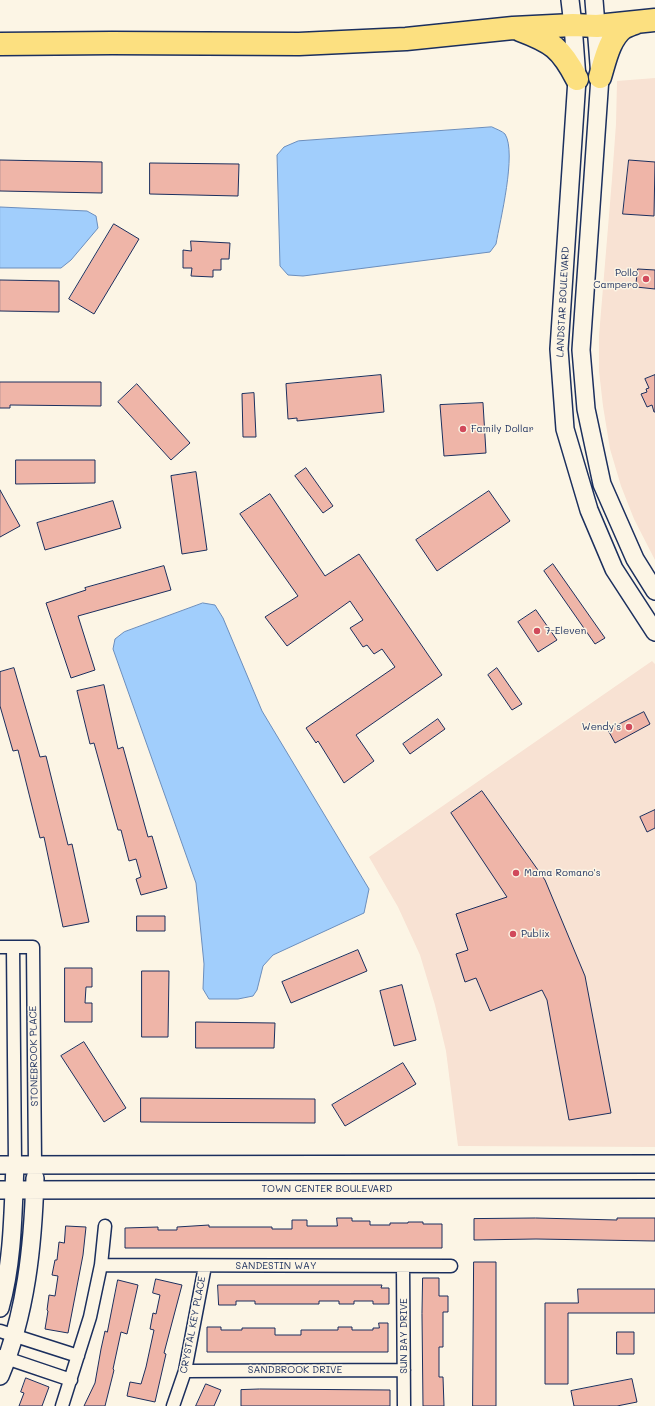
<!DOCTYPE html>
<html>
<head>
<meta charset="utf-8">
<style>
  body { margin:0 }
  canvas { display:block; background:#fcf5e5 }
</style>
</head>
<body>
<canvas width="655" height="1406"></canvas>
<script>
const context = document.querySelector('canvas').getContext('2d');
context.lineJoin = 'round';
function fillPath(path, color) { context.fillStyle = color; context.fill(path, 'evenodd'); }
function stroke(path, color, width, dash) { context.strokeStyle = color; context.lineWidth = width; context.lineCap = dash ? 'butt' : 'round'; context.setLineDash(dash || []); context.stroke(path); }
function label(font, color, halo, rows, align = 'center') {
  context.font = font + ' Mali,sans-serif'; context.lineWidth = 3; context.setLineDash([]); context.textBaseline = 'middle'; context.strokeStyle = halo; context.fillStyle = color; for (const [text, x, y, turn = 0] of rows) {
    context.save(); context.translate(x, y); context.rotate((+turn || 0) * Math.PI / 180); context.textAlign = isNaN(turn) ? turn : align; if (halo) context.strokeText(text, 0, 0); context.fillText(text, 0, 0); context.restore();
  }
}
fillPath(new Path2D(`
  M655 78V560L634 519 621 486 610 449 603 406 599 371V336L612 179 616 124 617 81Z
  M652 661 655 664V1147L458 1146 446 1051 435 1005 420 955 398 907 369 857Z`), '#f8e2d3');
const water = new Path2D(`
  M492 127C496 129 502 131 505 134 517 153 500 221 496 244L490 252 303 276 288 275 280 266 277 155 284 147 298 141Z
  M0 207 87 211 96 216 98 228 71 260 61 268H0Z
  M203 603 215 605 223 618 262 711 369 889 364 913 273 955 263 966 257 990 253 996 238 999H209L203 989 204 964 196 883 113 649 115 639 124 632Z`);
fillPath(water, '#a1cefc');
stroke(water, '#6b8ebd', 1);
const building = new Path2D(`
  M0 160 102 162V193L0 191Z
  M629 160 655 162 654 216 623 214Z
  M150 163 239 164 238 196 150 194Z
  M114 224 139 239 94 314 69 299Z
  M191 241 230 243 229 259H221V270H213V277L191 276 192 268H183V250L191 251Z
  M638 269 655 270V289L636 287Z
  M0 280 59 281V312L0 311Z
  M381 375 384 412 297 421V418L288 419 286 384Z
  M655 375V412H654L652 405 647 407 641 394 647 392 646 389 649 388 645 379Z
  M0 382H101V406L10 405V408H0Z
  M137 384 190 443 171 460 118 402Z
  M254 393 256 437H243L242 394Z
  M483 403 486 453 444 456 440 405Z
  M16 460H95V483L16 484Z
  M306 468 333 506 323 513 295 476Z
  M196 472 207 550 182 554 171 476Z
  M0 490 20 526 0 537Z
  M489 491 510 521 437 571 416 540Z
  M270 494 325 576 359 554 442 675 356 735 374 761 344 783 318 741 316 743 306 728 395 667 382 649 374 654 367 645 363 647 350 628 363 620 350 601 287 646 265 617 298 596 240 514Z
  M113 501 121 528 45 550 37 523Z
  M553 564 605 638 595 644 544 571Z
  M164 566 171 590 78 616 95 670 71 678 46 603 86 590 85 588Z
  M536 610 557 640 538 652 518 622Z
  M14 668 40 757 46 756 68 845 72 844 89 922 63 927 44 837 40 838 18 750 13 751 0 706V672Z
  M497 668 522 704 512 710 488 675Z
  M104 685 118 749 123 747 148 837 152 836 167 888 141 895 136 879 141 877 136 859 129 861 121 830H118L94 743 90 744 77 691Z
  M644 712 650 724 615 743 608 730Z
  M438 719 445 729 410 754 403 744Z
  M482 791 545 880 585 976 611 1113 569 1120 547 1000 542 990 490 1011 476 978 465 982 456 954 468 950 456 914 507 897 451 813Z
  M655 810V828L647 832 640 817Z
  M137 916H165V931H137Z
  M358 950 367 971 291 1003 282 982Z
  M65 968H92V987H86L85 1003H92V1022H65Z
  M142 971H169L168 1037H142Z
  M402 985 416 1040 394 1046 380 991Z
  M196 1022 275 1023 274 1048H196Z
  M84 1042 126 1108 104 1122 61 1056Z
  M403 1063 416 1084 345 1126 332 1105Z
  M141 1098 315 1099V1123L141 1122Z
  M337 1218H352V1221H370V1225H390V1223H408V1222H423V1224H442V1248H125V1228L158 1227V1230H177V1227L209 1225V1227H272V1229H292V1220H307V1226H337Z
  M536 1218 617 1220V1218H655V1241L536 1239 474 1240V1219Z
  M66 1226 86 1227 83 1255 68 1333 45 1329 48 1311 47 1310 49 1295 55 1296 58 1276 52 1275 55 1260H57L59 1242 64 1243Z
  M474 1262H496V1406H473Z
  M423 1278H439V1296H448V1312H443V1347H439V1377H443L444 1406H423L422 1314Z
  M156 1279 182 1285 164 1353 166 1354 155 1402 127 1396 130 1382 141 1384 146 1367 154 1330 150 1329 153 1313 156 1314 160 1295 153 1293Z
  M118 1280 138 1285 127 1334 121 1332 113 1369 114 1370 105 1406H84L95 1383 101 1349 105 1331 107 1332Z
  M218 1285H382L381 1288H389V1304H373V1301H354V1304H339V1301H319V1304H255V1301H236V1305H219Z
  M578 1289H655V1313H568V1384H545V1303H578Z
  M379 1323H388V1352H207V1327H221V1330H242V1328H275V1335H301V1330H338V1327H352V1330H373V1328H379Z
  M617 1332H634V1354H617Z
  M26 1378 49 1387 42 1406H19L24 1393 21 1392Z
  M632 1379 637 1402 617 1406H574L571 1391Z
  M206 1384 221 1390 214 1406H196Z
  M260 1389 390 1390V1406H241V1390Z`);
fillPath(building, '#efb5a8');
stroke(building, '#1b2f5e', 1);
const street = new Path2D(`
  M0 947H33L35 1164
  M13 947 15 1164
  M101 1265 451 1266
  M403 1266 404 1406
  M0 1331 78 1356
  M0 1356 71 1380
  M185 1371 404 1370
  M62 1406 90 1317 101 1265 105 1226
  M173 1406 185 1371 205 1266`);
const secondary = new Path2D(`
  M570 0 573 25 577 79 559 349 565 429 589 510 614 569 655 632
  M594 0 600 77 581 350 586 409 602 484 635 559 655 591
  M0 1165 655 1164
  M0 1190 655 1189
  M0 1308C13 1262 13 1212 15 1164
  M0 1376C26 1314 33 1246 35 1178`);
const highway = new Path2D(`
  M520 30C552 42 561 48 577 79
  M0 44 112 43 299 44 406 39 513 28 573 25 597 26 655 20
  M600 77C605 61 609 39 623 28 627 26 631 24 635 23`);
stroke(street, '#1b2f5e', 15);
stroke(secondary, '#1b2f5e', 20);
stroke(highway, '#1b2f5e', 25);
stroke(street, '#fcf5e5', 12);
stroke(secondary, '#fcf5e5', 17);
stroke(highway, '#fce080', 22);
for (const [x, y, r, color] of [
  [646,279,4,"#d1495b"],
  [463,429,4,"#d1495b"],
  [537,631,4,"#d1495b"],
  [629,727,4,"#d1495b"],
  [516,873,4,"#d1495b"],
  [513,934,4,"#d1495b"]
]) { const dot = new Path2D(); dot.arc(x, y, r, 0, 2 * Math.PI); context.fillStyle = color; context.fill(dot); stroke(dot, '#fcf5e5', 1.5); }
label('10px', '#1b2f5e', '#fcf5e5', [
  ["Pollo",638,273,"right"],
  ["Campero",638,285,"right"],
  ["Family Dollar",471,429],
  ["7-Eleven",545,631],
  ["Wendy's",621,727,"right"],
  ["Mama Romano's",524,873],
  ["Publix",521,934]
], 'left');
label('10px', '#1b2f5e', '#fcf5e5', [
  ["LANDSTAR BOULEVARD",563,302,-87],
  ["STONEBROOK PLACE",34,1056,-91],
  ["TOWN CENTER BOULEVARD",327,1189],
  ["SANDESTIN WAY",276,1266],
  ["CRYSTAL KEY PLACE",193,1325,-79],
  ["SUN BAY DRIVE",404,1336,-90],
  ["SANDBROOK DRIVE",295,1370]
]);
</script>
</body>
</html>
